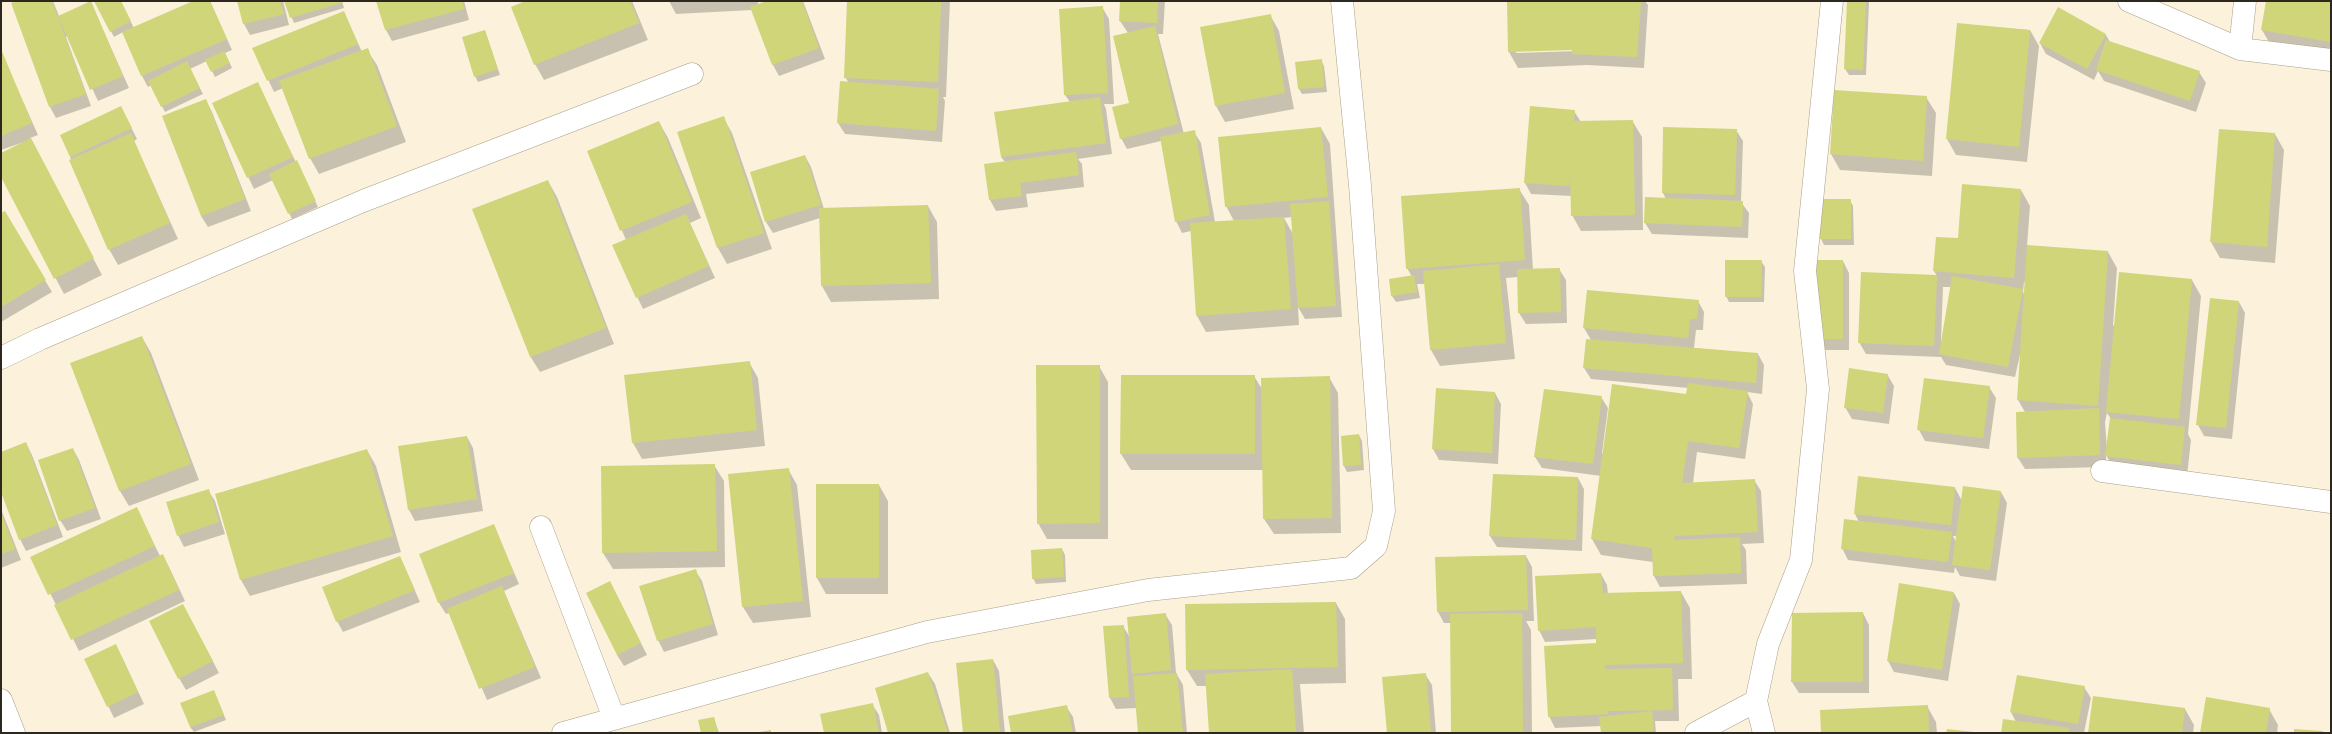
<!DOCTYPE html>
<html>
<head>
<meta charset="utf-8">
<style>
  body { margin:0 }
  #map { position:relative; width:2332px; height:734px; overflow:hidden; background:#fcf2dc; font-family:"Zilla Slab",serif }
  canvas { display:block }
  .frame { position:absolute; inset:0; border:2px solid #2c2820; pointer-events:none }
</style>
</head>
<body>
<div id="map">
<canvas width="2332" height="734"></canvas>
<div class="frame"></div>
</div>
<script>
const context = document.querySelector('canvas').getContext('2d');
context.lineJoin = 'round';
function fillPath(path, color) { context.fillStyle = color; context.fill(path, 'evenodd'); }
function stroke(path, color, width, dash) { context.strokeStyle = color; context.lineWidth = width; context.lineCap = dash ? 'butt' : 'round'; context.setLineDash(dash || []); context.stroke(path); }
fillPath(new Path2D(`
  M19 1H53L59 16 91 3 129 88 98 101 68 36 66 37 91 106 56 118 50 107 12 3Z
  M95 1H120L134 28 196 1H210L232 50 225 53 232 68 215 77 207 61 190 69 203 94 165 112 151 85 148 87 142 76 123 32 114 37Z
  M238 1H283L289 25 250 35 244 24Z
  M285 1H342L344 8 294 23Z
  M377 1H464L469 20 392 41 386 30Z
  M528 1H632L648 40 544 80 535 64Z
  M669 1H758V5L769 1H803L825 59 779 76 773 65 752 10 676 14Z
  M848 1H950L946 97H943L945 101 942 142 845 134 838 123 849 83 845 77Z
  M1121 1H1165L1163 34H1158L1184 134 1194 132 1201 143 1215 222 1234 221 1226 206 1321 128 1330 144 1342 317 1305 319 1298 307 1299 325 1206 332 1197 316 1191 231 1182 233 1176 221 1161 141 1127 149 1121 138 1130 103 1128 33 1120 21ZM1292 217 1293 234 1284 218Z
  M1508 1H1645L1648 5 1644 68 1587 65 1518 68 1509 52ZM1577 49V51L1516 53V51Z
  M1848 1H1868L1869 3 1866 75H1849L1845 69Z
  M2267 1H2331V52L2269 42 2262 30Z
  M1102 7 1109 19 1114 104H1104L1106 109 1112 154 1078 159 1082 164 1084 187 1026 194 1028 207 996 211 990 200 1005 162 1001 157 1070 102 1065 95 1060 10Z
  M2058 9 2106 35 2110 42 2199 72 2206 83 2196 112 2104 81 2098 71 2094 80 2046 54 2040 43Z
  M344 12 362 52 367 50 377 65 406 142 319 174 310 158 283 88 274 92 254 49Z
  M1270 15 1279 31 1294 109 1225 122 1216 106 1201 28Z
  M1958 24 2030 30 2039 46 2027 162 1956 155 1947 139Z
  M485 31 500 75 478 82 475 76Z
  M1 52 38 135 30 138 102 275 64 294 1 175V154L27 141 1 150Z
  M1321 60 1324 66 1327 92 1302 94 1299 89Z
  M257 83 318 207 292 219 273 180 254 189 213 104Z
  M1835 92 1926 97 1936 113 1932 176 1840 170 1831 154Z
  M206 100 212 112 251 211 208 227 201 216Z
  M1574 111 1581 122H1633L1642 137 1643 230 1581 231 1572 215V196L1531 194 1525 183Z
  M723 117 732 133 772 249 727 264 718 248Z
  M127 119 137 139 134 141 178 239 118 265 109 249 70 157Z
  M659 122 668 138 701 218 690 223 715 278 643 309 613 246 626 240 588 151Z
  M1736 130 1743 141 1741 202 1749 213 1748 238 1652 234 1645 223 1666 199 1663 193Z
  M2275 134 2284 150 2275 263 2220 258 2211 242Z
  M805 156 811 167 824 209 928 206 937 222 939 299 831 302 822 286 820 218 773 233 766 222Z
  M548 181 557 197 614 344 540 372 530 356Z
  M1519 189 1529 205 1533 270 1559 269 1566 280 1567 323 1526 324 1519 313 1518 277 1506 278 1515 359 1440 366 1431 350 1425 284H1417L1420 298 1396 302 1392 296 1390 280 1412 277 1407 268Z
  M2021 190 2030 206 2027 246 2108 252 2117 268 2113 326 2192 280 2201 296 2188 434 2191 440 2187 476 2113 467 2106 455V467L2025 469 2018 458 2025 412 2018 400 2022 346 2015 377 1946 365 1941 357 1866 354 1859 342 1862 273 1937 276 1934 271 1958 240ZM2024 282 2026 283 2025 296 2023 292ZM1943 287H1952L1942 341H1941ZM2107 413 2111 419 2107 449 2105 422Z
  M1850 200 1853 206 1854 245H1824L1821 239Z
  M4 212 52 292 1 322V214Z
  M1761 261 1765 267 1764 302H1729L1726 296Z
  M1843 261 1849 273V350H1822L1815 339Z
  M1698 301 1704 312 1703 330H1696L1694 348 1758 354 1764 365 1762 394 1747 392 1753 404 1745 459 1697 452 1693 483 1754 480 1761 491 1764 543 1742 544 1746 550 1747 584 1660 587 1654 576 1653 562 1601 555 1592 539 1601 476 1542 468 1535 457 1601 397 1608 408 1602 453 1604 454 1687 395 1688 388 1591 379 1584 368 1591 340 1584 328Z
  M2239 302 2245 313 2232 439 2204 436 2198 425Z
  M142 337 151 353 199 480 129 506 120 491Z
  M749 362 758 378 765 446 642 459 633 443 625 376Z
  M1099 366 1108 382V539H1047L1038 523Z
  M1887 374 1894 386 1889 424 1852 419 1845 407Z
  M1254 376 1262 389 1329 377 1338 393 1341 533 1274 534 1264 519 1263 470H1131L1121 454Z
  M1989 387 1996 398 1989 449 1925 441 1919 430Z
  M1495 393 1501 404 1498 464 1439 460 1433 449Z
  M1359 435 1362 441 1364 470 1347 472 1344 466 1342 437Z
  M467 437 473 448 483 511 415 521 409 510Z
  M26 443 32 455 63 537 26 551 20 539 1 489V453Z
  M73 449 79 460 101 519 67 531 60 520Z
  M367 450 376 466 401 552 250 596 241 580 216 494Z
  M714 465 724 481 725 567 613 569 603 553 602 467Z
  M788 469 797 485 811 617 753 623 743 607 730 475Z
  M1494 475 1578 478 1584 489 1582 551 1497 547 1490 536Z
  M879 485 888 501V594H826L817 578Z
  M1955 488 1962 501 2001 492 2007 503 1996 581 1960 576 1955 567 1954 573 1848 560 1842 548 1859 522 1855 514ZM1953 536H1957L1956 542Z
  M208 490 215 501 225 534 184 547 178 535Z
  M136 508 160 556 162 555 169 567 185 601 79 651 32 557Z
  M1 509 21 560 1 568Z
  M494 526 519 584 504 591 541 678 487 700 449 613 446 614 439 603 420 555Z
  M1062 549 1065 555 1066 582 1036 584 1033 578Z
  M1526 556 1532 567 1534 621H1526L1531 630 1532 733H1452L1451 623H1444L1438 612Z
  M400 557 420 602 343 632 337 621Z
  M695 570 702 581 718 635 664 652 658 640Z
  M1601 574 1607 585 1608 594 1681 592 1690 608 1692 679H1678L1679 721H1655L1656 733H1602L1601 726 1555 728 1549 716 1596 644 1597 639 1545 642 1539 630Z
  M610 582 647 655 624 666 617 655Z
  M1954 593 1960 604 1948 681 1894 672 1888 661Z
  M1336 603 1345 619 1346 683 1300 684 1304 733H1210L1207 686H1197L1187 670Z
  M1863 613 1869 625V693H1799L1792 682Z
  M1165 614 1172 625 1176 673 1183 685 1187 733H1139L1137 708 1116 709 1110 698 1105 627 1123 626 1129 636Z
  M189 616 219 673 186 690 179 678Z
  M122 657 144 704 114 718 85 659Z
  M993 660 999 671 1005 733H964Z
  M928 673 935 684 950 733H889Z
  M1425 674 1432 685 1436 733H1388Z
  M2018 676 2084 687 2091 698 2084 733H2002L2016 722 2011 712Z
  M214 691 226 720 194 732 190 727Z
  M872 704 879 715 882 733H825Z
  M1066 706 1073 717 1076 733H1012Z
  M1927 706 1936 722 1937 733H1822Z
  M2185 709 2194 725 2193 733H2089Z
  M2269 709 2278 725 2277 733H2201Z
  M714 718 719 733H702Z`), '#0003');
fillPath(new Path2D(`
  M16 1H52L86 94 49 107 11 3Z
  M91 1 123 76 90 90 58 16Z
  M94 1H121L131 21 110 32Z
  M193 1H210L227 39 141 76 122 32Z
  M237 1H280L284 14 243 24Z
  M284 1H341V3L290 18Z
  M376 1H462L464 9 385 30Z
  M525 1H630L639 23 534 65 511 7Z
  M766 1H802L819 48 772 65 750 7Z
  M847 1H941L938 82 844 78Z
  M1120 1H1158L1157 23 1119 21Z
  M1507 1H1641L1637 57 1572 54V50L1508 52Z
  M1847 1H1866L1863 70 1844 69Z
  M2266 1H2331V42L2261 30Z
  M1103 6 1108 93 1064 95 1059 9Z
  M2058 7 2106 34 2087 69 2039 43Z
  M344 11 358 44 267 81 252 48Z
  M1271 14 1285 93 1215 106 1200 27Z
  M1957 23 2030 30 2019 147 1946 139Z
  M1155 26 1178 124 1120 139 1112 107 1129 103 1113 36Z
  M485 30 498 69 474 77 462 37Z
  M2106 40 2200 71 2190 101 2096 70Z
  M368 48 397 126 309 159 279 81Z
  M1 49 32 123 1 136Z
  M224 51 230 63 211 72 205 60Z
  M1322 59 1324 87 1298 89 1295 62Z
  M187 61 200 88 161 107 148 81Z
  M840 81 939 89 936 131 837 123Z
  M258 82 293 157 247 178 212 103Z
  M1834 90 1927 96 1923 161 1830 154Z
  M1100 97 1106 143 1001 157 994 112Z
  M206 99 245 199 201 216 162 116Z
  M121 106 132 128 70 157 60 135Z
  M1530 106 1575 110 1574 121 1633 120 1635 215 1571 216 1570 170 1569 186 1524 183Z
  M724 116 764 233 717 248 677 132Z
  M659 121 692 202 620 231 587 151Z
  M1321 127 1328 197 1225 207 1218 137Z
  M1663 127 1737 129 1735 195 1662 193Z
  M2219 129 2275 133 2267 247 2210 242Z
  M1195 130 1210 215 1175 222 1160 137Z
  M131 133 170 223 108 250 69 160Z
  M31 138 94 258 54 279 1 177V153Z
  M1076 152 1079 175 1020 183 1022 196 989 200 984 164Z
  M805 155 821 205 765 222 750 172Z
  M297 160 316 201 288 214 269 174Z
  M548 180 606 328 530 357 472 209Z
  M1962 184 2021 189 2014 278 1933 271 1936 237 1958 238Z
  M1520 188 1525 260 1406 269 1401 196Z
  M1645 197 1743 201 1742 227 1644 223Z
  M1820 199H1851V239H1820Z
  M1329 201 1336 306 1298 308 1290 204Z
  M928 205 931 283 821 286 819 208Z
  M5 211 46 280 1 307V213Z
  M686 214 709 266 636 298 612 245Z
  M1284 217 1291 309 1196 316 1190 223Z
  M2027 245 2108 251 2098 406 2017 400Z
  M1725 260H1762L1761 297H1725Z
  M1815 260H1843V339H1814Z
  M1499 264 1506 343 1430 350 1423 271Z
  M1560 268 1561 312 1518 313 1517 269Z
  M1861 272 1937 275 1934 346 1858 343Z
  M2119 272 2192 279 2179 419 2106 412Z
  M1414 275 1417 292 1391 296 1389 279Z
  M1952 276 2023 289 2008 367 1939 354Z
  M1587 290 1699 300 1697 319H1690L1688 338 1583 328Z
  M2210 298 2239 301 2226 428 2196 425Z
  M142 336 191 464 119 491 70 363Z
  M1586 339 1758 353 1756 383 1583 368Z
  M750 361 757 430 632 443 624 375Z
  M1036 365H1100V523L1037 524Z
  M1849 368 1888 374 1883 413 1844 408Z
  M1121 375H1255V454H1120Z
  M1330 376 1332 518 1263 519 1261 378Z
  M1924 378 1990 386 1983 438 1917 430Z
  M1688 383 1748 391 1739 448 1688 441 1682 483 1755 479 1758 532 1675 536 1674 540 1740 537 1741 573 1653 576 1652 548 1591 539 1612 384 1686 394Z
  M1436 388 1495 392 1492 453 1432 449Z
  M1544 389 1602 396 1593 464 1534 457Z
  M2099 408 2100 455 2017 458 2016 412Z
  M2110 418 2185 427 2181 465 2105 456Z
  M1359 434 1361 465 1343 466 1341 436Z
  M467 436 477 499 408 510 398 446Z
  M26 442 57 525 19 540 1 492V452Z
  M73 448 95 508 59 521 38 460Z
  M367 449 393 536 240 580 215 494Z
  M715 464 717 551 602 553 601 466Z
  M789 468 803 601 742 607 728 474Z
  M1493 474 1578 477 1576 540 1489 536Z
  M1858 476 1955 487 1951 525 1854 514Z
  M816 484H879V578H816Z
  M1963 486 2001 491 1990 570 1952 565Z
  M209 489 219 522 177 536 166 502Z
  M137 507 155 546 48 595 30 557Z
  M1 513 15 549 1 554Z
  M1844 519 1952 532 1948 562 1841 549Z
  M494 524 514 573 438 603 419 554Z
  M1062 548 1064 577 1032 579 1031 550Z
  M163 554 179 590 71 640 54 605Z
  M1526 555 1528 610 1437 612 1435 557Z
  M400 556 415 590 336 622 322 587Z
  M696 569 713 624 657 641 639 586Z
  M1601 573 1603 593 1681 591 1683 663 1605 665V669L1672 668 1673 710 1608 711V714L1548 717 1544 646 1596 643V627L1538 631 1535 576Z
  M610 581 641 643 617 655 586 593Z
  M1899 583 1954 592 1942 670 1887 661Z
  M502 586 535 667 479 689 447 609Z
  M1336 602 1338 667 1186 670 1185 604Z
  M183 604 213 661 178 679 149 621Z
  M1863 612V682H1791L1792 613Z
  M1166 613 1171 670 1132 674 1127 617Z
  M1522 613 1523 733H1451L1450 614Z
  M1124 625 1129 697 1109 698 1103 626Z
  M116 644 138 692 107 707 84 659Z
  M993 659 1000 733H963L956 663Z
  M1292 669 1296 733H1209L1205 674Z
  M928 672 948 733H888L875 688Z
  M1177 673 1183 733H1138L1133 676Z
  M1426 673 1431 733H1387L1382 677Z
  M2017 675 2085 686 2078 724 2010 712Z
  M214 690 224 715 190 727 180 703Z
  M2093 696 2185 708 2182 733H2088Z
  M2206 697 2270 708 2266 733H2200Z
  M873 703 879 733H824L820 714Z
  M1067 705 1073 733H1011L1008 716Z
  M1928 705 1929 733H1821L1820 710Z
  M1652 711 1654 731 1601 733 1599 717Z
  M714 717 718 733H701L698 720Z
  M2003 719 2069 728 2068 733H2001Z
  M1947 729 1974 732V733H1946Z
  M2294 729 2323 731V733H2294Z
  M771 730V733H759V732Z`), '#d0d579');
const minor = new Path2D(`
  M2129 1 2240 49 2331 60
  M2240 49 2245 1
  M1 358 40 339 363 201 692 74
  M2102 471 2331 502
  M541 527 614 718
  M1 700 14 733
  M563 733 927 632 1148 590 1351 568 1376 546 1384 511 1360 185 1342 1
  M1696 733 1756 701
  M1764 733 1756 701 1768 644 1801 560 1818 389 1805 271 1832 1`);
stroke(minor, '#a89f8a', 23);
stroke(minor, '#fff', 22);
</script>
</body>
</html>
